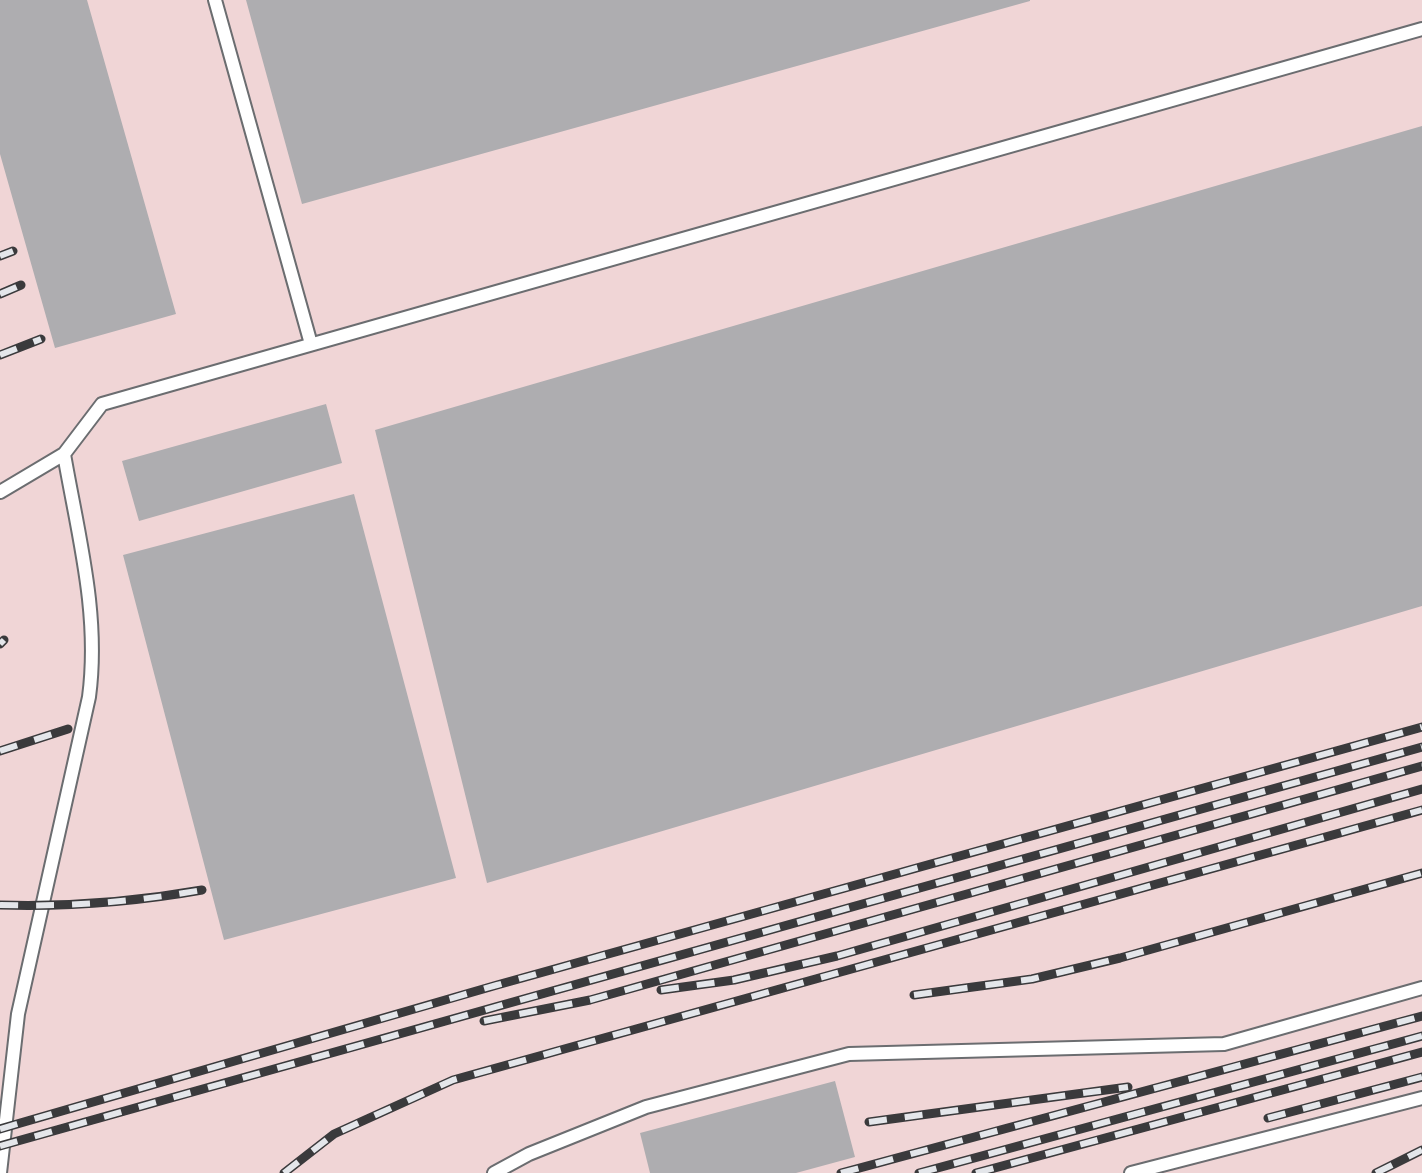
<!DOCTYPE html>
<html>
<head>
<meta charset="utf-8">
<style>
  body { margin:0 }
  canvas { display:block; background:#e4e6ea }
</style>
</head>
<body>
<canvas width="1422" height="1173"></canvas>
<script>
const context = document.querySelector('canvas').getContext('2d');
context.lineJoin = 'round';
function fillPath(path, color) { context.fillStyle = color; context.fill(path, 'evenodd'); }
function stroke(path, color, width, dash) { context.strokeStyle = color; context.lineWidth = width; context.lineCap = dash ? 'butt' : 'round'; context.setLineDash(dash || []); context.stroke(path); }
fillPath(new Path2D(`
  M0 0H1422V1173H0Z`), '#f0d5d6');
fillPath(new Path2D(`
  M0 0H87L176 314 55 348 0 154Z
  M246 0H1030V1L302 204Z
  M1422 126V606L487 883 375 430Z
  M326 404 342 463 139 521 122 461Z
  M354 494 456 878 224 940 123 555Z
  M835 1081 855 1157 796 1173H650L640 1133Z`), '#aeadb0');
const lane = new Path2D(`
  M215 0 311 344
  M0 492 64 454 102 404 1422 29
  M0 1173 18 1014 89 697C100 614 78 535 64 454
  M494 1173 529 1154 646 1107 849 1054 1224 1044 1422 988
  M1131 1173 1422 1098`);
stroke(lane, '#6b6d70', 16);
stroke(lane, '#fff', 12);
const rail = new Path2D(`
  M0 256 13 251
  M0 294 21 285
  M0 355 41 339
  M0 644 4 640
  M0 751 68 729
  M0 905C69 907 134 902 202 890
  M661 990 734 980 837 956 1422 789
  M914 995 1032 979 1120 958 1422 873
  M484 1021 590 1000 1422 766
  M1268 1118 1422 1077
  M869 1122 1128 1087
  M0 1129 497 985 1422 727
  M0 1146 1422 747
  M284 1173 334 1134 453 1080 1422 810
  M841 1173 1422 1016
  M919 1173 1422 1036
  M976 1173 1422 1052
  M1376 1173 1422 1150`);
stroke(rail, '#3a3a3c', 9);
stroke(rail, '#e4e6ea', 6, [18]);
</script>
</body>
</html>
